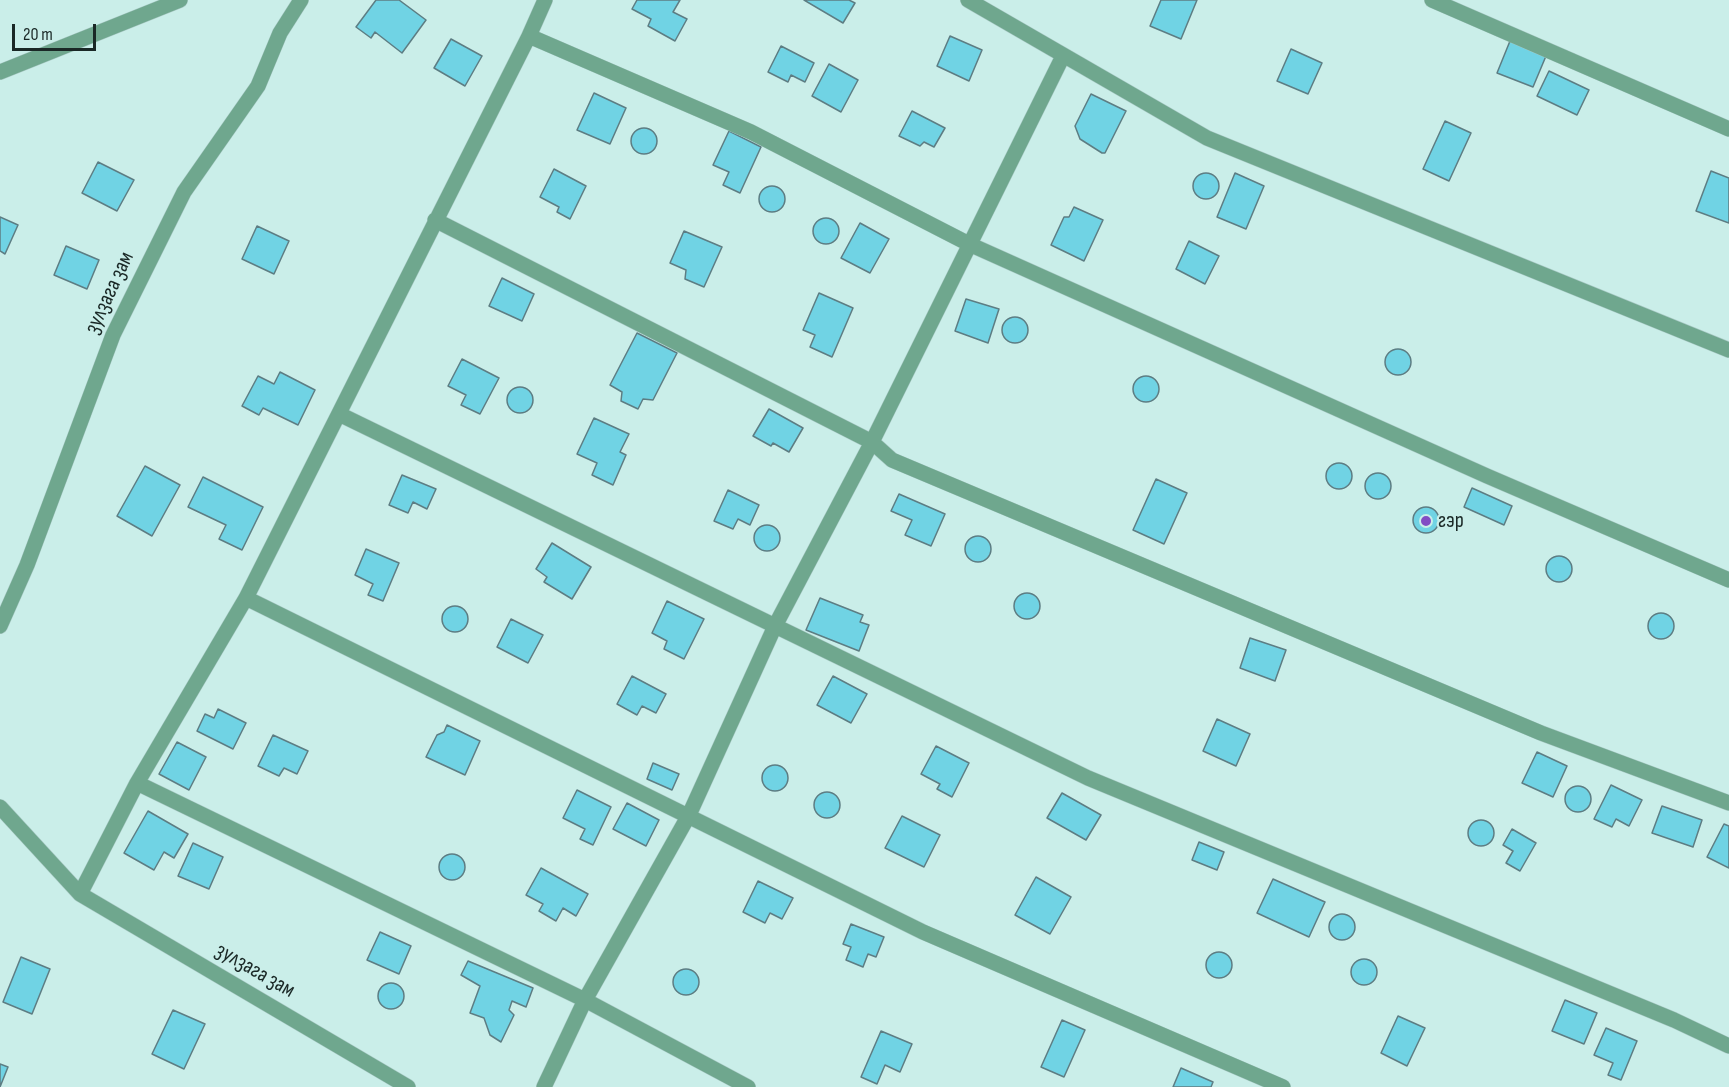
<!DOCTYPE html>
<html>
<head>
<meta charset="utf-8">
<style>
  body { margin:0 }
  #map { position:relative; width:1729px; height:1087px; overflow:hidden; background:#caeee9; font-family:"Sofia Sans Condensed",sans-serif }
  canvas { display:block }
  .scale { position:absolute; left:12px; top:24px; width:84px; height:27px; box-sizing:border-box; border:3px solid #1a2826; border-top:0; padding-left:8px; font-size:18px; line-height:21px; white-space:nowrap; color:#1a2826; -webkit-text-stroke:4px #caeee9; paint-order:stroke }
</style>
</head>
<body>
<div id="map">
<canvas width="1729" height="1087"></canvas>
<div class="scale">20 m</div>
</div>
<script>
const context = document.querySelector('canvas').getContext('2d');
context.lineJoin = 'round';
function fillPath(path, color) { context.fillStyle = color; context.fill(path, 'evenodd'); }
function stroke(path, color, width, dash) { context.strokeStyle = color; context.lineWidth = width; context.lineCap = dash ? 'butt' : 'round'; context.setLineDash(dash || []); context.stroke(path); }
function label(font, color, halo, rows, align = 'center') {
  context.font = font + ' "Sofia Sans Condensed",sans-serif'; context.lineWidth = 4.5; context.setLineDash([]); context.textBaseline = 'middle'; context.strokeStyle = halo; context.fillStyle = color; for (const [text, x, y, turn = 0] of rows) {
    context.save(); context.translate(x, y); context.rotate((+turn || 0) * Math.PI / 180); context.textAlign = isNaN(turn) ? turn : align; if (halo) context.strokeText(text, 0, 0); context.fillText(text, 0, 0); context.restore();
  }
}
const building = new Path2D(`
  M376 0H399L426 20 402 53 375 32 371 38 356 27Z
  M637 0H680L673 12 687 19 675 41 648 26 651 19 632 9Z
  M804 0H849L855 3 843 23Z
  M1161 0H1197L1181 39 1150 26Z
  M950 36 982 50 969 81 937 66Z
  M451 39 482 56 465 86 434 68Z
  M1510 41 1546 56 1533 87 1497 73Z
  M781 46 814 63 805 82 791 75 788 82 768 72Z
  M1291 49 1322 63 1308 94 1277 81Z
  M829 64 858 80 841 112 812 96Z
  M1549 71 1589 90 1577 115 1537 96Z
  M594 93 626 108 610 144 577 130Z
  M1091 94 1126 111 1105 153H1102L1080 139 1075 126Z
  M912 111 945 128 934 147 924 142 920 146 899 136Z
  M1445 121 1471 133 1449 181 1423 169Z
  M631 141a13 13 0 1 1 26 0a13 13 0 1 1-26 0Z
  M729 131 761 147 740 193 723 185 729 172 713 165Z
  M98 162 134 180 117 211 82 193Z
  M554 169 586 186 570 219 557 212 559 207 540 197Z
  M1711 171 1729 178V223L1696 211Z
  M1193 186a13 13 0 1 1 26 0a13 13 0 1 1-26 0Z
  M1235 173 1264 186 1246 229 1217 217Z
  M759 199a13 13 0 1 1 26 0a13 13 0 1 1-26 0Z
  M1074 207 1103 220 1084 261 1051 245 1064 217H1069Z
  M0 217 18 225 5 254 0 251Z
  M813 231a13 13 0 1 1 26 0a13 13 0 1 1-26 0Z
  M860 223 889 239 870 273 841 258Z
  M257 226 289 241 274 274 242 259Z
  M684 231 722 247 704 287 685 279 686 270 670 263Z
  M1189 241 1219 256 1205 284 1176 269Z
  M66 246 99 260 87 289 54 275Z
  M502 278 534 294 522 321 489 306Z
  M819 293 853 308 832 357 810 347 815 335 803 330Z
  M966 299 999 309 988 343 955 331Z
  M1002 330a13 13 0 1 1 26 0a13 13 0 1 1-26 0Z
  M637 333 677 353 653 400 643 399 638 409 621 401 622 392 610 385Z
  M1385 362a13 13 0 1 1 26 0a13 13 0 1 1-26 0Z
  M462 359 499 378 480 414 461 405 466 395 448 386Z
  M280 372 315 390 298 425 263 408 259 415 242 406 258 376 274 384Z
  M1133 389a13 13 0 1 1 26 0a13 13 0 1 1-26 0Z
  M507 400a13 13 0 1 1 26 0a13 13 0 1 1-26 0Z
  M769 409 803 428 789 452 773 443 771 446 753 436Z
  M594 418 629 434 620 452 626 455 613 485 592 475 597 463 577 454Z
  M1326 476a13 13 0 1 1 26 0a13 13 0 1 1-26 0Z
  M145 466 180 485 152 536 117 516Z
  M1365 486a13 13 0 1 1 26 0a13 13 0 1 1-26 0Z
  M402 475 436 489 427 509 413 502 408 513 389 505Z
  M203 477 263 507 242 550 219 539 226 525 188 507Z
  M1156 479 1187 493 1164 544 1133 530Z
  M1472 488 1512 506 1504 525 1464 507Z
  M728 490 759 505 750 525 738 519 733 529 714 521Z
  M899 494 945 514 931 546 905 535 912 520 891 511Z
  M1413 520a13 13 0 1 1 26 0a13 13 0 1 1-26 0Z
  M754 538a13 13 0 1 1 26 0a13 13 0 1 1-26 0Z
  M965 549a13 13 0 1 1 26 0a13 13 0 1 1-26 0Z
  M552 543 591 567 572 599 544 582 547 577 536 569Z
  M366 549 399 563 383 601 368 595 373 584 355 575Z
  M1546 569a13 13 0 1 1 26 0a13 13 0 1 1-26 0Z
  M1014 606a13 13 0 1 1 26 0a13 13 0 1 1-26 0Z
  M820 598 863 615 860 622 869 625 859 651 806 630Z
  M667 601 704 619 684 659 664 649 667 641 652 633Z
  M442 619a13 13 0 1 1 26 0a13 13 0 1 1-26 0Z
  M1648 626a13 13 0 1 1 26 0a13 13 0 1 1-26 0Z
  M511 619 543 635 528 663 497 647Z
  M1250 638 1286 650 1275 681 1240 668Z
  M632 676 666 694 656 713 642 706 637 715 617 704Z
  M833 676 867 694 851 723 817 705Z
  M218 709 246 723 233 749 197 731 205 714 214 718Z
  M1217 719 1250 734 1236 766 1203 751Z
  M447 725 480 741 465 775 426 757 437 735 444 732Z
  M273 735 308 751 297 774 284 768 279 776 258 766Z
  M177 742 206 757 189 790 159 774Z
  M936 746 969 763 952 797 937 789 940 784 921 774Z
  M1537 752 1567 766 1553 797 1522 783Z
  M653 763 679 774 672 790 647 779Z
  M762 778a13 13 0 1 1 26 0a13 13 0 1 1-26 0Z
  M1611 785 1642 800 1629 826 1616 819 1612 827 1594 819Z
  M1565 799a13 13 0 1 1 26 0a13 13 0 1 1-26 0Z
  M577 790 611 807 593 845 580 839 585 829 563 818Z
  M814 805a13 13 0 1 1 26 0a13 13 0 1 1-26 0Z
  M1062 793 1101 815 1086 840 1047 818Z
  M627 803 659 820 646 846 613 829Z
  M1662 806 1702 820 1693 847 1652 833Z
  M148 811 188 834 174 858 164 852 154 870 124 853Z
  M902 816 940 835 924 867 885 848Z
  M1468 833a13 13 0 1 1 26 0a13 13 0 1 1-26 0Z
  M1724 824 1729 826V868L1707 857Z
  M1512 829 1536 843 1520 871 1506 863 1513 851 1503 845Z
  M1199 842 1224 852 1217 870 1192 860Z
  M193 843 223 857 209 889 178 876Z
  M439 867a13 13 0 1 1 26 0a13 13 0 1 1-26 0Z
  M541 868 588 894 576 916 563 908 556 921 539 911 543 904 526 895Z
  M1036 877 1071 897 1050 934 1015 915Z
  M1273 879 1325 902 1309 937 1257 913Z
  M758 881 793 898 782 919 770 913 765 923 743 912Z
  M1329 927a13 13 0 1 1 26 0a13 13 0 1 1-26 0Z
  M851 924 884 937 876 957 868 954 863 967 846 960 851 947 843 944Z
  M380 932 411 946 399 974 367 960Z
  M1206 965a13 13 0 1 1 26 0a13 13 0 1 1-26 0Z
  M21 957 50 969 32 1014 3 1002Z
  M1351 972a13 13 0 1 1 26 0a13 13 0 1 1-26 0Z
  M468 961 533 988 526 1007 512 1001 509 1010 514 1015 501 1042 490 1035 484 1018 470 1013 480 986 461 975Z
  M673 982a13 13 0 1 1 26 0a13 13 0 1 1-26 0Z
  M378 996a13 13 0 1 1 26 0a13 13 0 1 1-26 0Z
  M1565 1000 1597 1013 1584 1044 1552 1031Z
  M173 1010 205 1024 184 1069 152 1054Z
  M1398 1016 1425 1028 1407 1066 1381 1053Z
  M1062 1020 1085 1030 1064 1077 1041 1067Z
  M1606 1028 1637 1041 1621 1080 1608 1075 1613 1063 1594 1055Z
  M881 1031 912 1044 900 1072 885 1065 877 1084 861 1077Z
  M0 1064 8 1067 0 1087Z
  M1181 1068 1213 1082 1211 1087H1173Z`);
fillPath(building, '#70d3e4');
stroke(building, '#5d7d83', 1.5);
const minor = new Path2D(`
  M968 0 1207 138 1729 350
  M1432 0 1729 129
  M529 36 751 132 969 244 1487 476 1729 580
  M0 72 180 0
  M435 220 872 442 892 460 1541 733 1729 803
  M339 414 1088 778 1674 1020 1729 1046
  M246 598 923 932 1283 1087
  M0 626 27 565 113 335 184 192 258 86 280 33 301 0
  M137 783 585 1000 748 1087
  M0 807 80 894 408 1087
  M80 894 137 783 246 598 529 36 545 0
  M544 1087 585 1000 689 815 775 626 872 442 1063 56`);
stroke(minor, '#aacac6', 16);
stroke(minor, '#6fa78e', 15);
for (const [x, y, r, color] of [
  [1426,521,6,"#824cc4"]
]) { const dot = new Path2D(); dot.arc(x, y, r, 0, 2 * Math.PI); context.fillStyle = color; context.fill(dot); stroke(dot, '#caeee9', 2); }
label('22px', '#1a2826', '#caeee9', [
  ["зулзага зам",110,293,-65],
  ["зулзага зам",255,971,30]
]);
label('22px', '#1a2826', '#caeee9', [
  ["гэр",1438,521]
], 'left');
</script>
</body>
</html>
